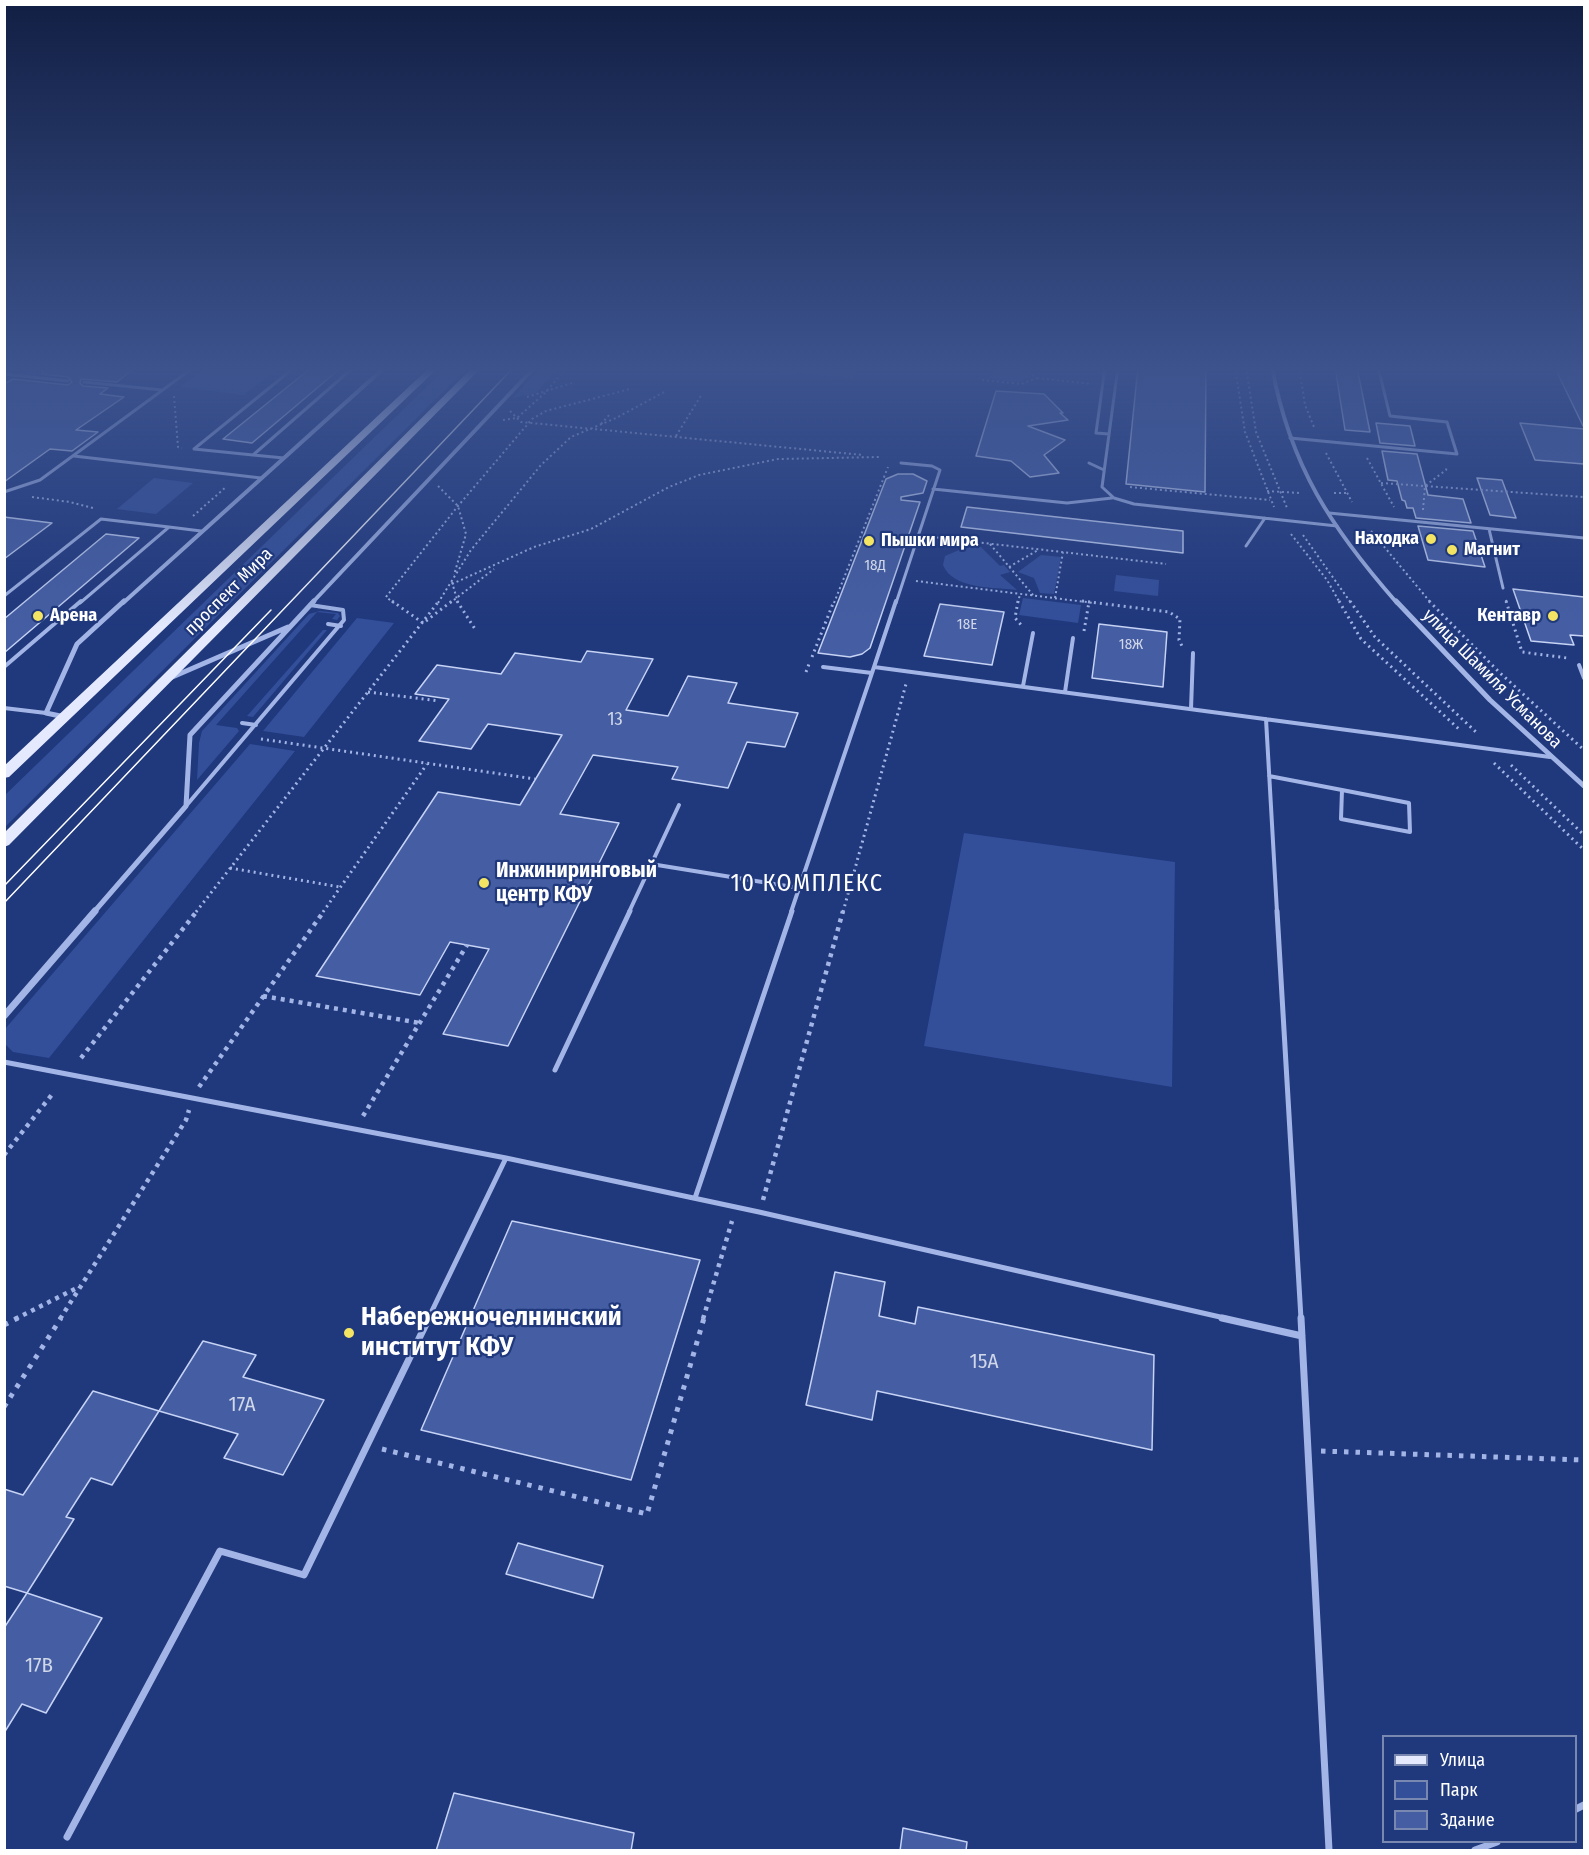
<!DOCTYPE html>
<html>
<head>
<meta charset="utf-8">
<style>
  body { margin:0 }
  #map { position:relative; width:1589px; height:1855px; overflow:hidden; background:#20387c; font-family:"Fira Sans Condensed",sans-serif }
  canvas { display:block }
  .frame { position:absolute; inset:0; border:6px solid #fff; pointer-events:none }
  .legend { position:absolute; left:1382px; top:1735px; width:195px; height:108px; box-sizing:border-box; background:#20387c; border:2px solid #7988b0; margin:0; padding:8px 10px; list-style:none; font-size:18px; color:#fff }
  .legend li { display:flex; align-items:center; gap:12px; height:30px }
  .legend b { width:30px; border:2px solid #7988b0 }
</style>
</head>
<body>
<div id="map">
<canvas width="1589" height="1855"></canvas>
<div class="frame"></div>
<ul class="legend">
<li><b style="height:8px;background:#e4e9fd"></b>Улица</li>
<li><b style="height:16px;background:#334f9a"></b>Парк</li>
<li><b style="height:16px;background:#455ea3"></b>Здание</li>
</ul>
</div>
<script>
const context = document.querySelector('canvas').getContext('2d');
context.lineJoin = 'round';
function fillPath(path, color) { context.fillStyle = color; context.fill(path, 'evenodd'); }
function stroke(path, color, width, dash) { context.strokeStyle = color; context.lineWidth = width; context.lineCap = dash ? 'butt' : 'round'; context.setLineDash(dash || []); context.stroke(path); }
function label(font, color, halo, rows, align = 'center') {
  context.font = font + ' "Fira Sans Condensed",sans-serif'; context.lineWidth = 4.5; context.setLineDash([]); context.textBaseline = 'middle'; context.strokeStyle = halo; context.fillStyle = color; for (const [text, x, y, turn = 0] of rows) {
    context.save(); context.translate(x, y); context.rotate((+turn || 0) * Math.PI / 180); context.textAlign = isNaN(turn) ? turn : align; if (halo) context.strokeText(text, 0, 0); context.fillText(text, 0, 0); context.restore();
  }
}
fillPath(new Path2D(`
  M208 367H280L244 395 180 387Z
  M447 367H468L5 827V795Z
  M541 367H558L536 393 513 398Z
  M727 367H836L856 370 853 378Z
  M994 368 1021 371 1031 377 1019 382 990 379Z
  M154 478 193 483 156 514 117 509Z
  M966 547H981L1000 566 1004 565 1010 572 1000 575 1017 590C995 587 953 590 943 565L945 556Z
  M1041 555 1061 557 1054 594 1040 593 1034 578 1018 572Z
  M1116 575 1159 580 1158 596 1114 591Z
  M1023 598 1081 605 1078 623 1019 615Z
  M320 611 338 613 340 616 337 620 332 619 336 614 317 612 216 725 237 728 239 731 197 780 199 743 202 731 309 614Z
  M357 618 394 623 304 737 263 731Z
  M323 630H327L253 717 247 716Z
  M250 744 295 751 49 1058 13 1052 5 1044V1029Z
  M964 833 1175 862 1172 1087 924 1046Z`), '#334f9a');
const building = new Path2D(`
  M42 367H136L117 382 81 379 80 383 83 386 108 388 100 394 124 397 76 430 98 432 72 451 50 449 4 482V384L13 379 68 385 72 382 68 377 42 374Z
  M312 367H342L252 443 223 439Z
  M1138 367H1206L1205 492 1126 484Z
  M1335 367H1357L1370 432 1345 430Z
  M1555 368 1584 371V428Z
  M996 391 1044 394 1063 413H1060L1068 420 1028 426 1065 440 1044 455 1059 473 1030 477 1011 461 976 456Z
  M1376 423 1410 426 1415 446 1380 443Z
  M1520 423 1584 429V464L1535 460Z
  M1382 451 1417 454 1428 495 1463 499 1471 523 1416 518 1413 508H1407L1405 501 1402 500 1397 481 1388 480Z
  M898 474H913L927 481 923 493 901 497V500L920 502 870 648 862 654 850 657 818 653 886 479Z
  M1477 478 1502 480 1516 518 1490 515Z
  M967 507 1183 531V553L961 527Z
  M4 517 52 523 4 559Z
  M1418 526 1473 531 1485 567 1428 560Z
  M106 534 139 538 4 653V619Z
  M1513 589 1584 597V636L1570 635 1574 645 1531 641Z
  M940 604 1004 612 992 665 924 656Z
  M1099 624 1167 632 1163 687 1092 678Z
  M587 651 653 659 626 710 668 716 688 676 737 683 728 703 798 713 785 747 747 742 728 788 672 779 678 767 593 755 560 814 619 823 508 1046 443 1034 489 949 450 942 420 995 316 976 438 792 520 805 562 735 488 724 471 749 419 741 449 699 415 694 437 665 501 674 515 653 581 662Z
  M512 1221 700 1260 631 1480 421 1430Z
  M835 1272 885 1282 879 1316 915 1324 918 1307 1154 1355 1152 1450 877 1391 872 1420 806 1405Z
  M203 1341 256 1355 243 1377 324 1400 283 1475 224 1458 238 1434 159 1411Z
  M93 1391 159 1411 112 1485 91 1478 66 1517 74 1519 27 1593 4 1586V1489L23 1495Z
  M518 1543 603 1566 593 1598 506 1574Z
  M27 1593 102 1618 46 1713 22 1704 4 1733V1628Z
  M454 1793 634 1833 631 1851H436Z
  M903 1828 967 1842 966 1851H900Z`);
fillPath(building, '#455ea3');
stroke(building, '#c6d3f5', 1.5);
stroke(new Path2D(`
  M1235 367 1245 432 1274 507
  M1246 367 1256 432 1287 508
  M1299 367 1305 405 1314 427
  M1037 378 1092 384
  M982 380 1021 384 1037 378 1024 370 1000 367
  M174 396 178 447 182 448
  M527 397 572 383
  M510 411 521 422 863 455
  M503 420 517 418 545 393 567 367
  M601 424 610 414
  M676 436 702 394
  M1326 453 1352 502
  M1367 458 1394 507
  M1381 483 1584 497
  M438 486 458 506 466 534 454 575
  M1130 487 1270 500
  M1267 491 1299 493
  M1334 493H1347
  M32 497 70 502 93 508
  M1423 510 1425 486 1446 470 1447 466
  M193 516 226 487
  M1371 531 1431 603
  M1291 534 1327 580 1340 603
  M1303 535 1351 603
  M932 537 1166 564
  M990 544 1033 595
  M1009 567 1038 550
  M916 581 1094 603
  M452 582 458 603
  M452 584 534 547 591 529 669 487 699 475 778 459 880 457
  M1055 598 1063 552
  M1506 600 1507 603
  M394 603 386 597 458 506 532 419 546 411 630 389
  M438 603 471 550 541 465 571 437 616 418 666 391
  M450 603 494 569
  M834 603 888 467
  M1018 603 1020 594`), '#a2b5e6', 2, [2, 3]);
stroke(new Path2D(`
  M392 601 423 623
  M457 601 475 629
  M1018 601 1015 618 1022 626
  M1082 601 1169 612 1180 619 1179 640 1182 646
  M1339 601 1361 639 1461 731
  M1350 601 1375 637 1477 733
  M1429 601 1499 672 1584 750
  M1506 601 1522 652 1567 658
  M426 621 452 601
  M1084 631 1089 602
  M812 657 834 601
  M806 672 809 664
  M368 692 439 701
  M261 739 535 779
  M1494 763 1584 850
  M1511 765 1584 835
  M230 868 340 887
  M196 912 439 601
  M323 912 427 764
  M843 912 906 684`), '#a2b5e6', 3, [2, 4]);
stroke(new Path2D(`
  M263 996 420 1023
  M81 1058 197 911
  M199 1087 324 911
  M363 1116 467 945
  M4 1155 54 1092
  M763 1200 843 911
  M15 1319 81 1286
  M60 1319 186 1120 189 1110
  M703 1319 732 1221`), '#a2b5e6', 4.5, [4, 5]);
stroke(new Path2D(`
  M4 1325 18 1318
  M4 1407 61 1318
  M382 1449 647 1514 704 1318
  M1321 1451 1584 1460`), '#a2b5e6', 5, [4.5, 7]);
stroke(new Path2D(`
  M1105 367 1096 433 1109 434
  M1118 367 1102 487 1114 498 1134 504 1337 526
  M4 374 68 381
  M84 382 162 390
  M1290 438 1457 454 1447 422 1390 416 1378 367
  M194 449 253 455 354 367
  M194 449 295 367
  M253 455 284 458
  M74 456 261 478
  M1089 463 1104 470
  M933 489 1067 503 1112 498
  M4 492 40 480 194 367
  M1329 513 1584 538
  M1489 529 1503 588
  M1246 546 1265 518
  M4 596 101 519 169 527
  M80 603 169 527 201 531
  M896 603 940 470 932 466 901 463`), '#a2b5e6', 3);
stroke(new Path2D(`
  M896 601 874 667 1550 757
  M328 624 341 626
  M1579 665 1584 678
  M4 667 81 601
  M823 667 872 673
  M1023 686 1033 633
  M1065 692 1073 638
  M4 708 46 713
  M1191 709 1193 653
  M1266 719 1277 912
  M242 723 256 725
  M1269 776 1342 790
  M1342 790 1409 803 1410 832 1341 819Z
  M186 806 344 620 343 610 310 605
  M651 864 799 888
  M629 912 679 805
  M791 912 874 667`), '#a2b5e6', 4);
stroke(new Path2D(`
  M1277 911 1301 1319
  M4 1062 506 1158 759 1212 1229 1319
  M555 1070 630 911
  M695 1198 792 911
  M428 1319 506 1158`), '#a2b5e6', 5);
stroke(new Path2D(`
  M1222 1318 1302 1336
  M1301 1318 1329 1850
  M1576 1809 1584 1805
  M67 1837 220 1551 304 1575 429 1318
  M1475 1850 1497 1842`), '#a2b5e6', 7);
stroke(new Path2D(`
  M1272 367C1290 466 1332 529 1397 603
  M123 603 385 367
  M312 603 535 367`), '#a2b5e6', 4);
stroke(new Path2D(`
  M1396 601 1490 700 1584 786
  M170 678 288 627
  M65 717 46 713 77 644 124 601
  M94 912 186 806 190 735 314 601`), '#a2b5e6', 5);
stroke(new Path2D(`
  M4 1016 95 911`), '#a2b5e6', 7);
fillPath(new Path2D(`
  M430 367H439L9 777 4 778V766Z
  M473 367H482L9 845 4 847V833Z`), '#e4e9fd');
stroke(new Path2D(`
  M4 886 271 610
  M4 903 514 367`), '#fff', 1.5);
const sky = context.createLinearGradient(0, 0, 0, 627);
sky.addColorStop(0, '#121f44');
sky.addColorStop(0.59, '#3c538e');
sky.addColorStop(1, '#3c538e00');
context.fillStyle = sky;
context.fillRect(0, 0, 1589, 627);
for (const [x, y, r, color] of [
  [1431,539,6,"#f4e463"],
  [869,541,6,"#f4e463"],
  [1452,550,6,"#f4e463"],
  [38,616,6,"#f4e463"],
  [1553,616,6,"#f4e463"],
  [484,883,6,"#f4e463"],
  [349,1333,6,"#f4e463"]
]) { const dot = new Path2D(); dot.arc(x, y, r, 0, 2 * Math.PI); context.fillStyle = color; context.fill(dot); stroke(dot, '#20387c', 2); }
label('15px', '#d0d7e8', null, [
  ["18Д",875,566],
  ["18Е",967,625],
  ["18Ж",1131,645]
]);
label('bold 18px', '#fff', '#20387c', [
  ["Находка",1419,539,"right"],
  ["Пышки мира",881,541],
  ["Магнит",1464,550],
  ["Арена",50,616],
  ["Кентавр",1541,616,"right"]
], 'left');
label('18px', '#fff', '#20387c', [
  ["проспект Мира",229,592,-45],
  ["улица Шамиля Усманова",1492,679,45]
]);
label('18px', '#d0d7e8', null, [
  ["13",615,720]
]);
label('bold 21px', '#fff', '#20387c', [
  ["Инжиниринговый",496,871],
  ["центр КФУ",496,895]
], 'left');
label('21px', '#d0d7e8', null, [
  ["15А",984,1362],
  ["17А",242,1405],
  ["17В",39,1666]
]);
context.letterSpacing = '1.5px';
label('24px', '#fff', '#20387c', [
  ["10 КОМПЛЕКС",807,884]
]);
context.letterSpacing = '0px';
label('bold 26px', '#fff', '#20387c', [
  ["Набережночелнинский",361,1318],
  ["институт КФУ",361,1348]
], 'left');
</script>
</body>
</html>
